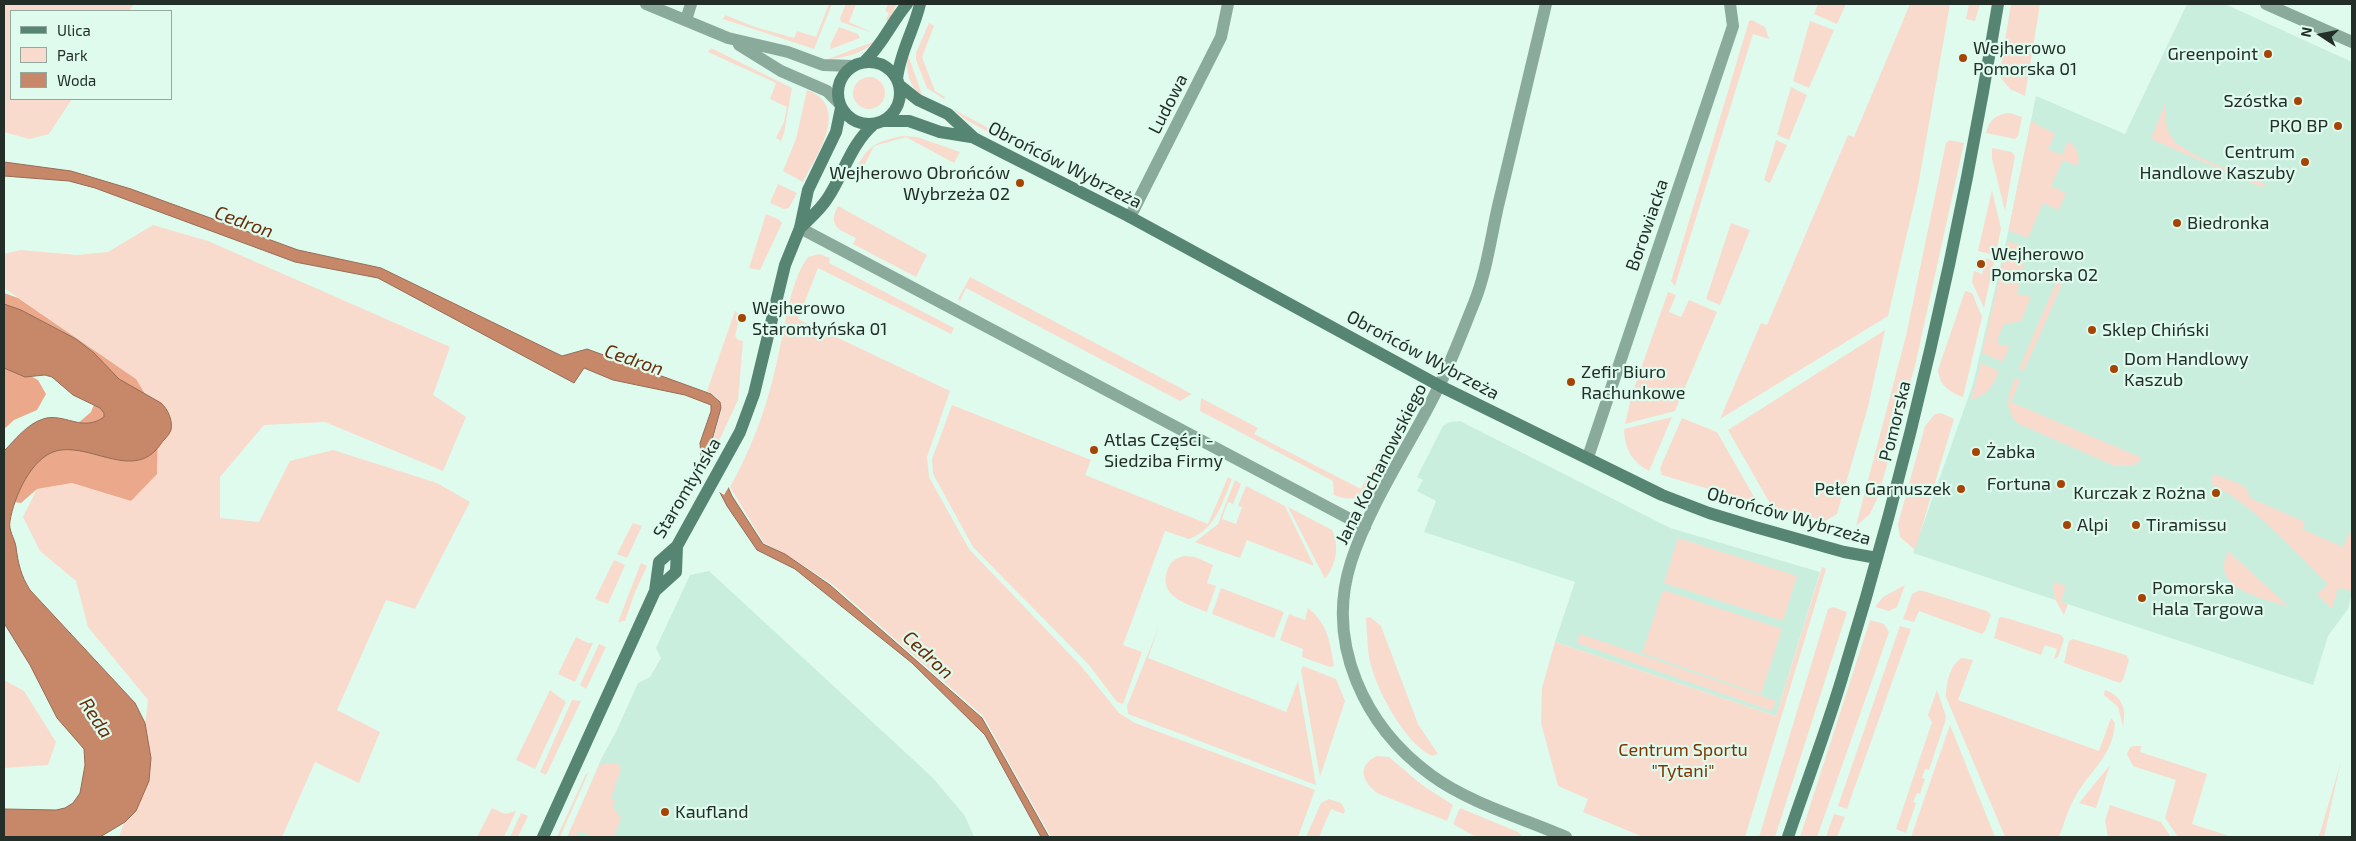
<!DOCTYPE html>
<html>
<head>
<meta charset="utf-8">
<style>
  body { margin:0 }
  #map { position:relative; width:2356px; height:841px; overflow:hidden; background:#defbee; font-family:"Exo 2",sans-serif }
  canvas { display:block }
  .frame { position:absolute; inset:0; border:5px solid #232e29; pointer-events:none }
  .legend { position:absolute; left:10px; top:10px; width:162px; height:90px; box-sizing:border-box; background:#defbee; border:1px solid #93a99f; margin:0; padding:6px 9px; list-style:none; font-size:15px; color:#232e29 }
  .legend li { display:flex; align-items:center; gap:10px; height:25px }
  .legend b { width:25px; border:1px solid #93a99f }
  .north { position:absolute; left:2296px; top:10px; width:50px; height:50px; -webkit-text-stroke:4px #defbee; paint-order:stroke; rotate:281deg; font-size:14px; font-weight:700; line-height:20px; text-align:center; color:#232e29 }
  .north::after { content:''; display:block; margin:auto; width:18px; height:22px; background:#232e29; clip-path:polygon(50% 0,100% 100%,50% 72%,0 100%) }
</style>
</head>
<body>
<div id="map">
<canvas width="2356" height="841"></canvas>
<div class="frame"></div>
<ul class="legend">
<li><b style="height:6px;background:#568673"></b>Ulica</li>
<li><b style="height:14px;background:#f9dbcd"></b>Park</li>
<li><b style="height:14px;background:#c78769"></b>Woda</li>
</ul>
<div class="north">N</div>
</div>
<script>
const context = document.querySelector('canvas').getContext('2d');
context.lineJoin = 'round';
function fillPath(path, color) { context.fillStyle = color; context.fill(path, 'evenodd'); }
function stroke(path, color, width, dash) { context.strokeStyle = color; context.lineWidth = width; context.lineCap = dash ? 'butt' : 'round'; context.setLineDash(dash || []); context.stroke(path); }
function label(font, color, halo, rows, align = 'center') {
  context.font = font + ' "Exo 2",sans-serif'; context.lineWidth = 4.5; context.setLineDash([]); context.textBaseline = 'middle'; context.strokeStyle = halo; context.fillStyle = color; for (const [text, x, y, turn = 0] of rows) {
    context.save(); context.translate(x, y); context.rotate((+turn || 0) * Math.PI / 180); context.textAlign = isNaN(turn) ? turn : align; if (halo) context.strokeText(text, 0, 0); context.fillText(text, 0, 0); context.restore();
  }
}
fillPath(new Path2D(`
  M2187 4H2225L2352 62V593L2348 609 2328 636 2313 685 1913 553 1973 384 2009 228 2036 96 2125 134Z
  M1460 421 1670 528 1820 572 1776 716 1555 642 1575 582 1424 532 1436 501 1417 491 1423 480 1417 477 1443 426 1450 422Z
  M709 571 932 777 965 816 974 837H570L601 759 616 732 638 683 650 677 661 658 656 648 690 575Z`), '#caeede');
fillPath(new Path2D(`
  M4 4H134L129 11H11V99H72L49 134 29 139 4 132Z
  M829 4H832L814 49 723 19 725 15 755 27 794 38 797 31 816 37Z
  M846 4H856L849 22 873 33 841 22 840 18Z
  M888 4H897L888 22 886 19 889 13 885 11Z
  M1818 4H1846L1837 24 1814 14Z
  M1910 4H1950L1918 186 1888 316 1720 419 1761 323 1767 325 1848 135 1854 137Z
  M1969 4H1980L1975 21 1966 19Z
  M2011 4H2040L2025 96 2010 89 1999 76Z
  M1752 20 1765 27 1769 39 1753 34 1675 286 1671 281 1749 21Z
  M1810 21 1834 30 1809 88 1793 81Z
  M929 23 934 26 922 57 935 91 945 97 944 99 927 88 916 60V53Z
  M839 27 858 34 860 38 831 49 830 45Z
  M878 40C864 52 847 58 828 59Z
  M711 48 792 88 784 133 781 141 776 138 784 122 787 107 770 99 776 83 708 52Z
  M908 55 923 97C909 86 905 72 908 55Z
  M853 93a16 16 0 1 1 32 0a16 16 0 1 1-32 0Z
  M1791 87 1807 95 1789 140 1777 135Z
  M807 90C851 106 817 155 803 182L783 171 796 139Z
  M2165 104C2165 116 2165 127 2172 138 2183 155 2244 175 2265 184L2263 188 2151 139Z
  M953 109 1007 138 1005 141 966 120Z
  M2010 113 2022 117 2018 136 2015 139 1986 133C1989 120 1996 114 2010 113Z
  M2031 121 2055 134 2048 149 2062 155 2068 141C2078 148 2080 154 2078 166L2063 160 2051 186 2066 193 2059 210 2043 203 2028 238 2010 231 2009 228Z
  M902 136 917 137 960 152 954 163 906 137 874 146 863 168 858 165C869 144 880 141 902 136Z
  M1776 140 1787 145 1770 183 1764 180Z
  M1950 140 1964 143 1915 366 1878 497 1870 514 1856 526 1906 336 1946 143Z
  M1992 148 2012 152 2015 156 2005 211 1992 159Z
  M778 184 797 193 789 208 784 209 770 203Z
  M1992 190 2001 229 1996 253 1994 255 1978 251Z
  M838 206 927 255 916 277 853 244 856 238C840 230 827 227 838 206Z
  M766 214 778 219 782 223 760 270 749 268Z
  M1731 223 1750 230 1720 305 1706 299Z
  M153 225 208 241 450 347 433 395 466 417 443 471 325 422 264 425 220 477V518L259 522 290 461 333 450 437 483 470 502 415 609 386 600 337 710 380 732 359 783 315 762 282 837H119L139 779 148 700 88 627 76 581 40 551 23 517 37 489 72 483 131 501 136 379 4 288V254L20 250 77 255 108 252Z
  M2008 241 2027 248 2017 294 2031 297 2021 321 2004 324 1998 338 1999 346 2010 345 2003 362 1982 353Z
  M819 254 830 258 829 263 954 328 951 334 818 268 798 319 950 391 927 457 929 477 969 549 1081 666 1119 713 1135 723 1315 790 1298 837H1051L983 716 832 584 784 553 764 543 730 487C751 449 765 413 775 370 783 340 789 281 808 257Z
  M1986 258 1994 262 1984 308 1972 282 1974 271 1982 274Z
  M970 277 1192 394 1180 401 966 288 960 301 958 299Z
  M2057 280 2063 282 2062 284 2024 371 2019 369Z
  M1965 291 1972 293 1982 317 1963 397C1948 391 1940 386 1938 370Z
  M1668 292 1676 295 1669 312 1681 317 1689 300 1717 312 1675 411 1625 424 1632 394Z
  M735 311 740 315 735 336 738 340 743 341 738 400 713 454 711 448 722 408 717 397 707 391Z
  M1885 330 1868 407 1837 514 1825 521 1772 507 1728 430Z
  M1981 363 1999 371C1992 387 1988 394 1971 400Z
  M2015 378 2020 380 2011 402 2142 458 2134 465 2115 466 2019 424C2003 410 2008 395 2015 378Z
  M1201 398 1258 428 1254 434 1361 489 1384 448C1375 475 1372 510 1334 495L1333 481 1200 411Z
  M952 405 1091 460 1085 475 1208 524 1228 477 1232 479C1222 503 1216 529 1189 539L1165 531 1123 645 1142 652 1123 704 1117 702 1089 665 973 547 933 474 932 459Z
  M1941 413 1954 419 1915 550 1900 537 1898 524 1925 426 1935 414Z
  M1672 417 1649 471C1631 461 1625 449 1624 429Z
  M1682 418 1717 432 1758 504 1662 475 1660 468Z
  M2215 474 2246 487 2250 498 2305 522 2302 529 2343 547 2349 532 2352 537V591L2338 588 2332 609 2317 594 2328 584C2292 549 2257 508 2212 484V477Z
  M1235 480 1241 484 1233 504 1228 502 1222 519 1236 524 1242 507 1238 506 1246 486 1285 506 1314 566 1247 540 1240 558 1195 542 1218 524Z
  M1288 507 1332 530C1340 547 1336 565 1325 579Z
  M633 523 642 526 627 558 617 554Z
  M1678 538 1797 576 1783 621 1664 583Z
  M2228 551 2289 607C2270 600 2223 592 2224 566 2224 561 2227 555 2228 551Z
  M1184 556 1195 557 1213 565 1207 583 1216 586 1207 612C1189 605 1158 597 1167 571 1170 562 1175 558 1184 556Z
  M614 560 625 565 608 604 595 599Z
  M641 563 647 566 635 592 625 621 618 622Z
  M1822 567 1826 569 1745 837H1643L1583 812 1588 799 1558 786 1541 723 1542 688 1555 642 1776 716Z
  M2054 582 2066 586 2061 602 2068 604 2064 615 2054 597Z
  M1905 585 1897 607 1889 611 1875 607 1883 597Z
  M1221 588 1284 612 1274 638 1212 614Z
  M1663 590 1782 629 1761 694 1642 653Z
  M1920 590 1987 611 1991 615 1985 631 1982 634 1919 611 1914 622 1903 619 1912 594Z
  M1833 607 1847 612 1775 837H1759L1828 609Z
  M1308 608C1328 624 1330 642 1334 666L1330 667 1302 657 1303 649 1280 640 1289 614 1305 620Z
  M1370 617 1381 626 1418 724 1438 754 1432 756C1404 743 1374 686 1369 657 1367 644 1367 630 1366 618Z
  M2003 617 2061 635 2064 639 2058 657 2054 659 2057 649 2045 645 2041 655 1994 638 1999 618Z
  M1870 620 1884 624 1889 632 1817 837H1800Z
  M1159 626 1148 658 1286 712 1298 681 1316 785 1128 714 1127 706Z
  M1900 626 1911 629 1847 809 1838 806Z
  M1580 634 1776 701 1772 711 1577 643Z
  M576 637 588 643H593L575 682 558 674Z
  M2073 639 2126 655 2129 660 2123 680 2120 683 2064 663 2069 641Z
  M599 644 606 647 586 689 580 685Z
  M1962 658 1973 660 1958 700 2099 751 2111 718 2115 723C2113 758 2087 772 2073 801 2067 812 2064 825 2059 837H2005L1946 697C1946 684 1950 664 1962 658Z
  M1303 666 1336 679 1345 701 1320 777 1301 670Z
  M4 680 24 691 56 742 48 765 4 768Z
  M550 690 566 702 535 769 516 760Z
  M1937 690 1946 717 1945 722 1929 770 1925 769 1922 778 1925 779 1920 794 1917 793 1913 802 1916 803 1906 833 1896 829 1932 722 1928 715Z
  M2105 690C2122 696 2127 709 2123 726L2118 707 2104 695Z
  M572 700 581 701 546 775 540 772Z
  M1950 725 1995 837H1911Z
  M2134 746H2141L2140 752 2207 774 2192 824 2232 837H2178L2165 818 2176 780 2133 766 2127 754 2130 747Z
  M1377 756 1389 757 1422 785 1453 805 1447 821 1379 794C1363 783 1355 767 1377 756Z
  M2341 761 2324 837H2318L2320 833Z
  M609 763H617L621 768 611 799 615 800 613 807 621 818 614 837H596L579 831 576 837H567L599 765Z
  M2110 765 2096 808 2079 803Z
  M589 771 560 837H557L585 776Z
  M1329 799 1341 803 1345 810 1344 814 1331 809 1319 837H1306L1321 803Z
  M2110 805 2161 822 2171 837H2108L2105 821Z
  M492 808 505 814 516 811 504 837H477Z
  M1460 808 1518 832 1523 837H1476L1453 824Z
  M521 813 528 816 518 837H510Z
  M1834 814 1845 817 1837 837H1826Z`), '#f9dbcd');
fillPath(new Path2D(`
  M4 293 18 298 136 379 158 416 157 474 131 501 72 483 37 489 21 503 8 501 16 477 91 412 99 392 4 319Z
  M4 362 38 380 46 394 37 410 14 420 4 429Z`), '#eca88a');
const water = new Path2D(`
  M4 162 71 171 131 189 298 250 381 268 562 356 587 349 711 394 720 402 721 408 710 447 732 496 763 544 785 554 830 585 982 718 1049 837H1041L985 735 912 663 795 569 757 550 727 506 701 456 700 443 711 411V405L685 395 613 380 584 368 574 383 378 278 295 262 95 188 69 181 4 176Z
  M4 304 21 310 76 339 94 353 119 379 161 403C168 409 173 421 171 430 169 436 163 440 160 445 134 482 90 442 56 451 31 458 14 497 10 521 8 530 15 539 16 547 18 563 21 576 30 590L135 703 145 723 151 758 149 781 136 811 125 822 100 837H4V809L56 810 65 808 73 803 80 793 85 765 84 749 57 718 30 665 4 623V451C15 440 27 424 43 419 64 412 82 433 104 417V413L100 408 73 395 52 377 45 375 25 377 4 368Z`);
fillPath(water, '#c78769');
stroke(water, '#966c56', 1);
fillPath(new Path2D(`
  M714 453 730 485 724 495 716 490 705 470Z`), '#defbee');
stroke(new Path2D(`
  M646 4 728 38 788 52 823 65 853 66
  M1546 4C1530 71 1514 139 1498 206 1491 237 1486 274 1474 303 1461 335 1449 368 1433 398 1406 451 1369 506 1351 562 1325 644 1365 727 1431 775 1469 803 1522 818 1566 837
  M2266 4 2352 42
  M686 20 691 4
  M739 45 781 71 827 91 839 103
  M1130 217 1221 37 1228 4
  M800 228 1365 527
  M1588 457 1733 26 1730 4`), '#8aaa9c', 12);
stroke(new Path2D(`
  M865 61C883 44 891 23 907 4
  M838 93a31 31 0 1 1 62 0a31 31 0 1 1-62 0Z
  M897 79C900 52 914 30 920 4
  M899 85 918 100 948 114 974 138 1130 217 1440 386 1662 495 1709 513 1755 527 1844 552 1877 558
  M883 121H909L940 132 971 137
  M800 228C809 219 820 210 827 199 844 174 850 145 874 124
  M655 591 676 572 677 546
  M543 837 655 591 659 562 677 546 740 432 754 394 785 265 800 228 808 190 836 132 841 108
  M1788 837C1806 784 1826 731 1842 678 1910 457 1961 232 1998 4`), '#568673', 12);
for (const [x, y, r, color] of [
  [2268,54,5,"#a64403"],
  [1963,58,5,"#a64403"],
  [2298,101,5,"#a64403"],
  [2338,126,5,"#a64403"],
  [2305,162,5,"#a64403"],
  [1020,183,5,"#a64403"],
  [2177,223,5,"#a64403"],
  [1981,264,5,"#a64403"],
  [742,318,5,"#a64403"],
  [2092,330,5,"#a64403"],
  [2114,369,5,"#a64403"],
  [1571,382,5,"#a64403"],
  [1094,450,5,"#a64403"],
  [1976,452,5,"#a64403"],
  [2061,484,5,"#a64403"],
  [1961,489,5,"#a64403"],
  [2216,493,5,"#a64403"],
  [2067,525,5,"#a64403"],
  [2136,525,5,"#a64403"],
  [2142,598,5,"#a64403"],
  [665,812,5,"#a64403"]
]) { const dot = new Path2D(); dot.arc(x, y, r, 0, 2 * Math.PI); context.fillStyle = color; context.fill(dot); stroke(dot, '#defbee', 2); }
label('18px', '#232e29', '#defbee', [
  ["Wejherowo",1973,48],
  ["Pomorska 01",1973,69],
  ["Greenpoint",2258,54,"right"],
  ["Szóstka",2288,101,"right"],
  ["PKO BP",2328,126,"right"],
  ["Centrum",2295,152,"right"],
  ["Handlowe Kaszuby",2295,173,"right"],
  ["Wejherowo Obrońców",1010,173,"right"],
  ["Wybrzeża 02",1010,194,"right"],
  ["Biedronka",2187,223],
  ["Wejherowo",1991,254],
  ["Pomorska 02",1991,275],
  ["Wejherowo",752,308],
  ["Staromłyńska 01",752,329],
  ["Sklep Chiński",2102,330],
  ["Dom Handlowy",2124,359],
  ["Kaszub",2124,380],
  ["Zefir Biuro",1581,372],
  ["Rachunkowe",1581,393],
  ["Atlas Części -",1104,440],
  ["Siedziba Firmy",1104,461],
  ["Żabka",1986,452],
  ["Fortuna",2051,484,"right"],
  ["Pełen Garnuszek",1951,489,"right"],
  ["Kurczak z Rożna",2206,493,"right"],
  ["Alpi",2077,525],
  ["Tiramissu",2146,525],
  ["Pomorska",2152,588],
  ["Hala Targowa",2152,609],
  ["Kaufland",675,812]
], 'left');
label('18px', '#232e29', '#defbee', [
  ["Ludowa",1168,104,-63],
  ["Obrońców Wybrzeża",1065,165,27],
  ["Borowiacka",1647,225,-71],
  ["Obrońców Wybrzeża",1423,355,28],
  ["Pomorska",1895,421,-76],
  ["Jana Kochanowskiego",1381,464,-63],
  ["Staromłyńska",687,488,-59],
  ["Obrońców Wybrzeża",1789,516,16]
]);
label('18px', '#813402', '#defbee', [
  ["Centrum Sportu",1683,750],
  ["\"Tytani\"",1683,771]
]);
label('italic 19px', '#672c0a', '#defbee', [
  ["Cedron",244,222,20],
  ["Cedron",634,360,19],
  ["Cedron",928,655,43],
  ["Reda",96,718,57]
]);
</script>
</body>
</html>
